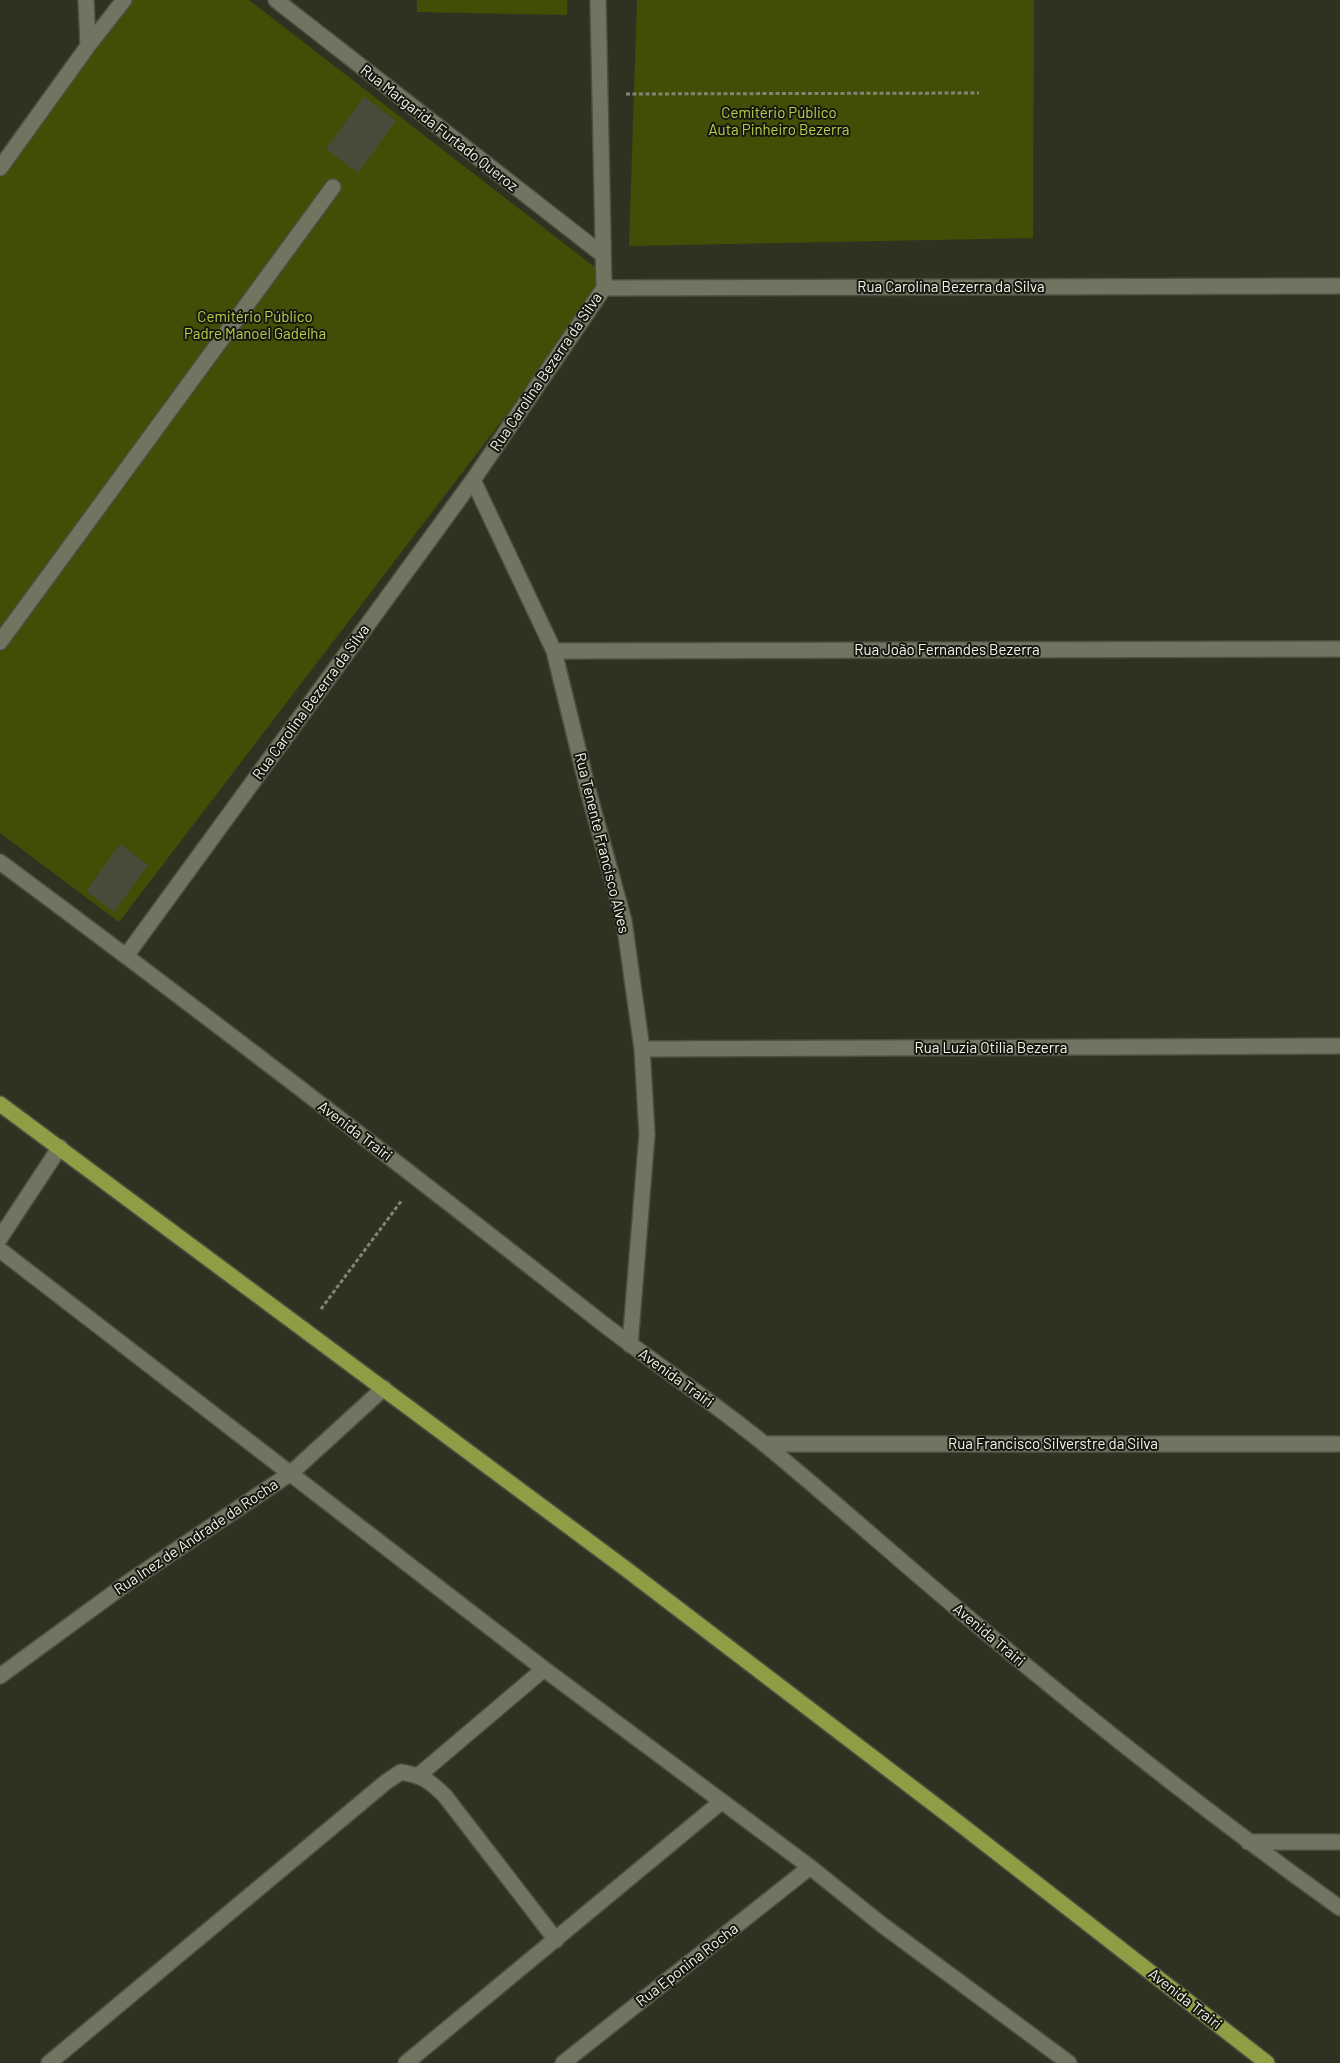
<!DOCTYPE html>
<html>
<head>
<meta charset="utf-8">
<style>
  body { margin:0 }
  canvas { display:block; background:#2e3221 }
</style>
</head>
<body>
<canvas width="1340" height="2063"></canvas>
<script>
const context = document.querySelector('canvas').getContext('2d');
context.lineJoin = 'round';
function fillPath(path, color) { context.fillStyle = color; context.fill(path, 'evenodd'); }
function stroke(path, color, width, dash) { context.strokeStyle = color; context.lineWidth = width; context.lineCap = dash ? 'butt' : 'round'; context.setLineDash(dash || []); context.stroke(path); }
function label(font, color, halo, rows, align = 'center') {
  context.font = font + ' Barlow,sans-serif'; context.lineWidth = 4; context.setLineDash([]); context.textBaseline = 'middle'; context.strokeStyle = halo; context.fillStyle = color; for (const [text, x, y, turn = 0] of rows) {
    context.save(); context.translate(x, y); context.rotate((+turn || 0) * Math.PI / 180); context.textAlign = isNaN(turn) ? turn : align; if (halo) context.strokeText(text, 0, 0); context.fillText(text, 0, 0); context.restore();
  }
}
fillPath(new Path2D(`
  M128 0H249L610 279 119 922 0 833V173Z
  M417 0H567V15L417 12Z
  M637 0H1034L1033 238 629 246Z`), '#424d06');
fillPath(new Path2D(`
  M364 97 396 121 358 173 326 149Z
  M120 844 148 865 114 912 86 891Z`), '#474b39');
const service = new Path2D(`
  M0 642 333 187`);
const minor = new Path2D(`
  M86 0 88 46
  M276 0 603 255
  M598 0 604 288
  M0 168 88 46 124 0
  M473 480 554 651 589 794 624 921 642 1049 647 1134 630 1345
  M554 651 1340 649
  M0 862C201 1011 400 1164 597 1319 653 1363 714 1402 768 1447 841 1507 910 1570 983 1630 1099 1727 1217 1820 1340 1908
  M126 956 473 480 604 288 1340 286
  M642 1049 1340 1046
  M0 1238 60 1147
  M0 1250 544 1669 810 1867 881 1924 1069 2063
  M765 1444H1340
  M0 1676 130 1581 291 1473 384 1388
  M419 1775 544 1669
  M1248 1842H1340
  M49 2063 386 1782 401 1772C423 1776 429 1780 445 1796L556 1940
  M406 2063 721 1802
  M563 2063 810 1867`);
const trunk = new Path2D(`
  M0 1104 626 1569 960 1824 1267 2063`);
stroke(service, '#4c4e3f', 18);
stroke(minor, '#4c4e3f', 18);
stroke(trunk, '#4c4e3f', 18);
stroke(new Path2D(`
  M626 94 979 93
  M321 1309 402 1200`), '#818576', 3, [4, 2.5]);
stroke(service, '#707561', 15);
stroke(minor, '#707561', 15);
stroke(trunk, '#8e9e44', 15);
label('15px', '#b9d04a', '#171911', [
  ["Cemitério Público",779,113],
  ["Auta Pinheiro Bezerra",779,130],
  ["Cemitério Público",255,317],
  ["Padre Manoel Gadelha",255,334]
]);
label('15px', '#f2f4e9', '#171911', [
  ["Rua Margarida Furtado Queroz",439,128,38],
  ["Rua Carolina Bezerra da Silva",951,287],
  ["Rua Carolina Bezerra da Silva",546,372,-56],
  ["Rua João Fernandes Bezerra",947,650],
  ["Rua Carolina Bezerra da Silva",311,702,-54],
  ["Rua Tenente Francisco Alves",602,843,76],
  ["Rua Luzia Otilia Bezerra",991,1048],
  ["Avenida Trairi",355,1131,37],
  ["Avenida Trairi",676,1378,36],
  ["Rua Francisco Silverstre da Silva",1053,1444],
  ["Rua Inez de Andrade da Rocha",196,1537,-34],
  ["Avenida Trairi",989,1635,40],
  ["Rua Eponina Rocha",687,1965,-38],
  ["Avenida Trairi",1185,1999,38]
]);
</script>
</body>
</html>
